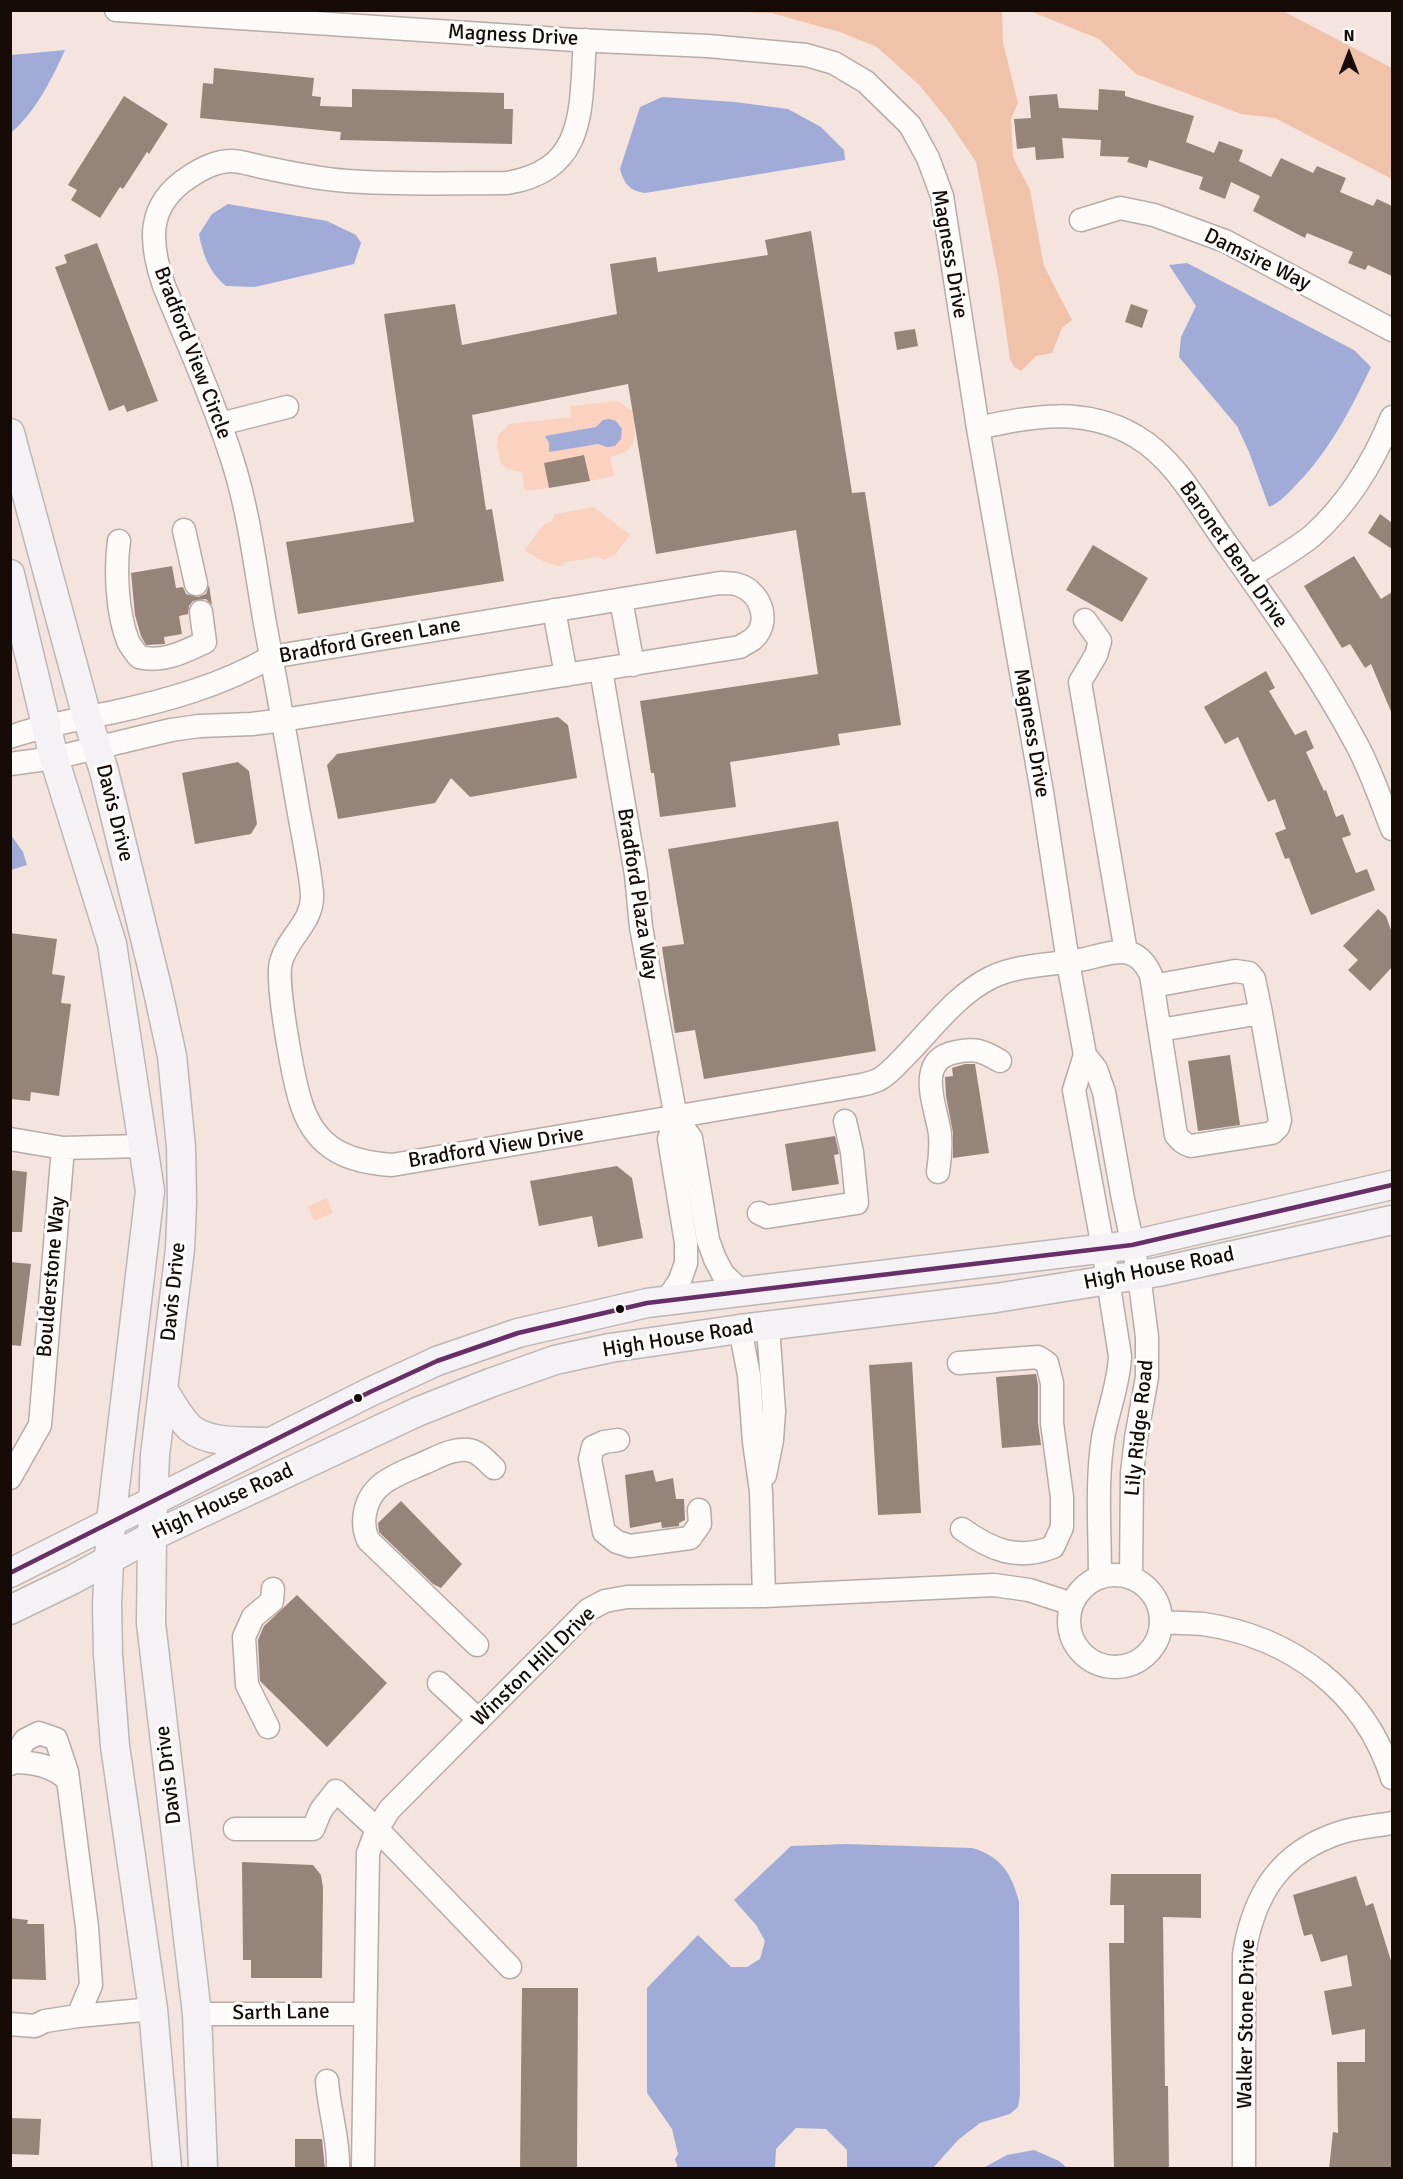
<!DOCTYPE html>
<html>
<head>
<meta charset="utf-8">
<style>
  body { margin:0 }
  #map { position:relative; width:1403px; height:2179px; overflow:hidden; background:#f4e4dd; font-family:Signika,sans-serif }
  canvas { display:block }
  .frame { position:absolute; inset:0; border:12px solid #160b06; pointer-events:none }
  .north { position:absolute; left:1319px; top:24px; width:60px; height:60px; -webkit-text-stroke:4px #fff; paint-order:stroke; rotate:0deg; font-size:16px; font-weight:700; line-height:24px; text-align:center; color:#160b06 }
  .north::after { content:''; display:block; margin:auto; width:21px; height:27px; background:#160b06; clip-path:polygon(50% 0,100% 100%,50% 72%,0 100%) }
</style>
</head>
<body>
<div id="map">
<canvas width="1403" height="2179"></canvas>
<div class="frame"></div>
<div class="north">N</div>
</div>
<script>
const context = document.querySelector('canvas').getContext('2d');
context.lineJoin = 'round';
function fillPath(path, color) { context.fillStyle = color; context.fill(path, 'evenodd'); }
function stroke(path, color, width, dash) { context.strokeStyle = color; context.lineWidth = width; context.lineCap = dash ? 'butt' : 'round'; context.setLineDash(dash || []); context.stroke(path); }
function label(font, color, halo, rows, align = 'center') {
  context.font = font + ' Signika,sans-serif'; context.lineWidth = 6; context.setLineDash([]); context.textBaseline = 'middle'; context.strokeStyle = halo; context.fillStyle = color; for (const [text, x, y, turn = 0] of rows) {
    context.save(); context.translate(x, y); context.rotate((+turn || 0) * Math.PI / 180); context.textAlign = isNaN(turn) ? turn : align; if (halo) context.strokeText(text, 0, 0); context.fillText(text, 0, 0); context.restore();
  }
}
fillPath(new Path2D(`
  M618 401 632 411C636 437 640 450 610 457L614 476 590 481 584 455 544 463 549 488 525 491 522 472 510 470 501 464 497 447 498 435 510 424 571 417 570 406Z
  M594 507 630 535 615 555 604 560 599 557 565 562 563 566C547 565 537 559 525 550L542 526 552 521 555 514Z
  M327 1198 333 1213 314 1221 308 1206Z`), '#fad2bf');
fillPath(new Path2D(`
  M702 11H1003H1002L1003 42 1018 103 1011 119 1013 157 1030 190 1044 266 1072 320 1062 328 1052 353 1036 356 1021 371 1014 367 1010 359 998 276 976 162 947 119 919 85 877 47 840 32 771 13Z
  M1030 11H1283L1392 68V179L1275 118 1241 114 1136 74 1099 39Z`), '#f1c2aa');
fillPath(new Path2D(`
  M65 50C51 81 36 111 11 133V55Z
  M662 97 735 102 788 109 821 127 844 150 845 160 645 193C630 191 624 184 620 169L640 107Z
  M228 204 327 221 356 235 361 243 354 264 255 287 226 286C209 272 203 255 199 234L212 214Z
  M1187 263 1354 350 1371 367C1351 409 1330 450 1297 484 1288 493 1281 502 1269 507L1249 452 1237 426 1179 357 1181 337 1196 306 1169 265Z
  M609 419 616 421 622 429 621 439 615 446 607 447 598 444 549 452V443L545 436 596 427 603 420Z
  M11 835 23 852 27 865 11 870Z
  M846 1844 972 1848C1001 1856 1012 1874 1019 1902L1020 2094 1018 2107 1010 2114 980 2123 958 2140 933 2168H847V2150L826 2129 796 2128 776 2149 775 2168H678L675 2159 678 2154 672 2129 647 2093V1988L698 1935 731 1967H747L760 1959 765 1941 756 1925 734 1900 791 1846Z
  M1034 2150 1059 2161 1067 2168H983L1007 2155Z`), '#a0acd7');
fillPath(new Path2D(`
  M214 68 314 78 312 96 321 97 320 106 352 107V89L504 93V109H513L512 144 340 140 341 132 200 118 203 83 213 84Z
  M1099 89 1125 91V96L1194 116 1186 142 1214 153 1219 141 1243 150 1239 161 1271 177 1281 158 1313 173 1317 166 1346 178 1340 192 1373 206 1377 199 1392 206V276L1368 265 1365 270 1348 263 1353 252 1307 233 1305 238 1253 211 1260 196 1231 182 1225 199 1199 189 1203 177 1149 160 1147 168 1127 162 1129 157 1100 156 1101 140 1062 138 1064 158 1036 160 1035 147 1017 149 1014 119 1031 118 1029 96 1057 94 1059 108 1098 110Z
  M124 96 168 124 149 154 147 152 123 189 120 187 100 218 71 200 77 190 68 185Z
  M811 231 852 493 865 492 901 725 838 734 840 745 730 762 736 807 660 817 654 773H651L640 701 818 674 796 530 656 554 628 384 472 415 486 510 492 509 504 581 298 614 286 542 414 522 384 314 455 304 462 345 617 314 610 264 656 257 658 272 768 255 765 240Z
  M97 243 158 401 127 412 124 405 109 411 55 267 67 263 64 255Z
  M1131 304 1148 310 1142 328 1125 322Z
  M915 329 918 346 897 350 894 332Z
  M584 455 590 481 549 488 544 463Z
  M1380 514 1392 523V549L1368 533Z
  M1093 545 1148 578 1122 622 1066 590Z
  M1354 556 1381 599 1392 592V714L1371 664 1365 668 1350 644 1342 648 1304 586Z
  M172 566 176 588 183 587 186 594 198 597 206 594 209 585 212 605 206 599 193 601 189 606 188 614 179 616 182 634 164 637 165 644 146 645 141 636 135 615 131 573Z
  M1266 671 1275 688 1269 691 1295 735 1306 730 1314 748 1306 752 1324 791 1326 790 1336 817 1343 814 1351 835 1342 838 1356 873 1367 869 1375 890 1311 915 1289 858 1285 859 1275 833 1286 829 1275 799 1268 802 1238 737 1225 744 1204 707Z
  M558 717 568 725 577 778 470 797 451 778 435 803 338 819 327 765 337 754Z
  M238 762 249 771 257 824 251 834 195 844 182 773Z
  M838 821 876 1051 704 1079 695 1030 675 1033 669 995 662 947 684 944 668 849Z
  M1378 909 1386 916 1392 933V967L1370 991 1348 970 1358 960 1343 946Z
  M10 933 57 939 52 974 65 976 61 1003 71 1004 59 1096 31 1092 30 1101 10 1099Z
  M1230 1055 1240 1125 1198 1131 1188 1061Z
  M965 1064H975L989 1153 953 1158V1133L946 1096 945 1077 953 1076 952 1068Z
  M835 1136 839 1154 834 1155 839 1184 792 1191 785 1144Z
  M617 1166 632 1178 643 1238 598 1247 592 1216 539 1226 530 1181Z
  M10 1170 27 1172 22 1232H10Z
  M10 1262 31 1264 21 1346 10 1345Z
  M912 1362 921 1513 878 1515 869 1365Z
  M1036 1374 1038 1385V1423L1041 1445 1002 1448 996 1377Z
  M653 1470 656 1482 673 1478 676 1499H684L685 1520 679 1523V1526L662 1528 661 1522 630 1528 625 1475Z
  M401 1501 462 1564 441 1588 433 1584 379 1532 378 1523Z
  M297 1595 387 1683 327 1747 260 1681 258 1640 264 1626Z
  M242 1862 313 1865 321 1875 323 1888 322 1978H251V1960H243Z
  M1111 1874H1201V1918L1163 1917 1165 2086H1168L1169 2169H1114L1109 1943H1124V1905H1110Z
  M1356 1876 1366 1906 1373 1903 1392 1964V2169H1329L1333 2132 1338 2133 1337 2062H1365V2029L1332 2035 1324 1991 1352 1986 1347 1955 1321 1962 1312 1934 1304 1936 1293 1895Z
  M10 1918 28 1920 27 1924H44L46 1980 10 1979Z
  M522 1988H578L577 2169H520Z
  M10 2118 41 2119 39 2155 10 2154Z
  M295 2139H322L325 2169H295Z`), '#978478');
const minor = new Path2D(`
  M116 10 575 40 708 46 806 55 834 63 866 82 910 125 928 158 942 196 978 428 1042 792 1068 962 1085 1055 1074 1090 1103 1248 1120 1356C1119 1384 1108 1410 1103 1438 1096 1483 1100 1531 1100 1577
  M585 40C580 104 589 170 507 183 454 183 400 185 347 181 318 179 290 173 262 167 252 165 241 161 231 161 215 161 201 169 189 177 146 205 149 242 164 286 188 344 214 402 233 462 250 516 256 574 266 629 277 687 287 744 297 802 302 832 309 862 312 893 314 922 288 936 281 962 275 981 294 1084 302 1106 317 1150 349 1162 392 1165L861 1085C867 1084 873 1082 878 1080 890 1074 900 1061 909 1052 934 1026 958 994 990 978 1018 964 1054 965 1085 959 1114 952 1136 942 1151 975L1176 1135C1181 1141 1184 1144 1191 1146L1272 1133 1278 1127 1280 1120 1261 1013 1160 1030
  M1081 220 1120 208 1154 215 1225 241 1392 330
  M220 424 287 407
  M978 428C1033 416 1085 406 1137 437 1174 459 1197 502 1221 536 1269 604 1318 672 1357 745 1371 771 1381 801 1392 829
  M184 530 196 584
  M119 541C115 569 117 614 128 641 130 646 135 652 139 657 163 663 184 652 205 642L201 612
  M1250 577C1270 564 1293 551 1312 536 1348 504 1374 461 1392 417
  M621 600 633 665
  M554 610 566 675
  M1085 620 1100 641 1096 655 1080 682 1126 952
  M601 670 636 875 641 927 676 1118 691 1138 708 1240 715 1259 723 1274 742 1292
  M10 737C44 725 80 719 114 712 169 700 222 685 271 657L720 583C726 583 734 583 739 585 762 593 771 623 753 639 749 642 744 644 740 647L283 720 252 724 199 726 171 730 54 758 10 764
  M1153 986 1235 971 1249 973 1254 979 1261 1013
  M1085 1055 1096 1069 1104 1092 1123 1199 1139 1275 1147 1337V1377L1136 1438 1132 1473 1131 1578
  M10 1139 63 1148
  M938 1172C940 1159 941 1147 940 1134 936 1106 914 1060 956 1052 976 1048 983 1051 1000 1061
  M759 1213 767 1217 857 1203 852 1152 845 1121
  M665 1303 680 1280 686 1263V1243L669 1139 676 1118
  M740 1329 749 1375 754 1442 761 1491 764 1596
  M959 1363 1038 1357 1047 1363 1052 1383V1423L1062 1497V1527L1053 1547C1018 1561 991 1550 962 1529
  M618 1440 604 1442 593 1447 590 1459 604 1532 617 1542 630 1546 690 1538 700 1524 699 1510
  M765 1475 772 1440 774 1411 768 1326
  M10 1478 40 1425 63 1148 143 1146
  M1069 1621a46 46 0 1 1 92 0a46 46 0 1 1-92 0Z
  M1161 1622C1175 1623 1189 1623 1203 1624 1292 1637 1365 1692 1392 1778
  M477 1645 368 1540C364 1531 363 1524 365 1513 370 1482 399 1474 424 1463 438 1457 453 1448 468 1450 479 1451 486 1461 494 1468
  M439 1683 479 1720
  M268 1727 247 1685 244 1637 253 1617 272 1601 273 1589
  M12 1762C33 1762 52 1765 68 1780
  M10 1764 25 1740 39 1733 56 1739 67 1772 87 1927 91 1985 78 2016
  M235 1829H313L321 1810 336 1791 377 1829 510 1967
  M197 2014H365
  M10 2024 35 2026 45 2021 78 2016 153 2009
  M327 2081C329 2111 339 2138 338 2168
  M363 2168 368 1853 377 1829 390 1809 588 1610 605 1601 627 1597 764 1596 994 1585 1029 1590 1072 1604
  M1244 2168V1954C1254 1893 1281 1851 1342 1832 1358 1827 1376 1826 1392 1823`);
const major = new Path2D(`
  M10 433 87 717 104 771 157 987 172 1056 181 1147 182 1202 180 1249 155 1455 152 1536 151 1623 197 2014 203 2168
  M10 574 54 758 112 944 150 1191 111 1521 107 1604 108 1655 115 1746 153 2009 167 2168
  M163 1389C171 1403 179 1417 190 1428 209 1444 244 1441 267 1442
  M10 1573 370 1392 437 1361 518 1333 647 1303 1132 1245 1392 1185
  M10 1610 72 1580 152 1536 417 1412 490 1383 555 1360 610 1348 740 1329 996 1298 1158 1272 1392 1220`);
stroke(minor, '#b8aba5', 25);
stroke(major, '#bcb6b7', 31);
stroke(minor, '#fdfbfa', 22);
stroke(major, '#f4f2f4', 28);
stroke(new Path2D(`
  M10 1573 370 1392 437 1361 518 1333 647 1303 1132 1245 1392 1185`), '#672e68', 4.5);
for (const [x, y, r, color] of [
  [620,1309,5,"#160b06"],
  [358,1398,5,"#160b06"]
]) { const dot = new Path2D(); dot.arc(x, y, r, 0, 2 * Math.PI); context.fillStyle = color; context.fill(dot); stroke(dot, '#fff', 2); }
label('21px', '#160b06', '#fff', [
  ["Magness Drive",513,36,3],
  ["Magness Drive",949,254,80],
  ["Damsire Way",1257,260,26],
  ["Bradford View Circle",192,353,69],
  ["Baronet Bend Drive",1233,555,55],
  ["Bradford Green Lane",370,641,-10],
  ["Magness Drive",1031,733,80],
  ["Davis Drive",114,813,76],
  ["Bradford Plaza Way",637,894,81],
  ["Bradford View Drive",496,1148,-9],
  ["High House Road",1159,1269,-11],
  ["Boulderstone Way",52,1277,-85],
  ["Davis Drive",174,1292,-84],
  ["High House Road",678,1339,-9],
  ["Lily Ridge Road",1140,1428,-84],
  ["High House Road",223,1502,-25],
  ["Winston Hill Drive",534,1667,-44],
  ["Davis Drive",169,1775,-97],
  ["Sarth Lane",281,2013,-1],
  ["Walker Stone Drive",1247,2024,-89]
]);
</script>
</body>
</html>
